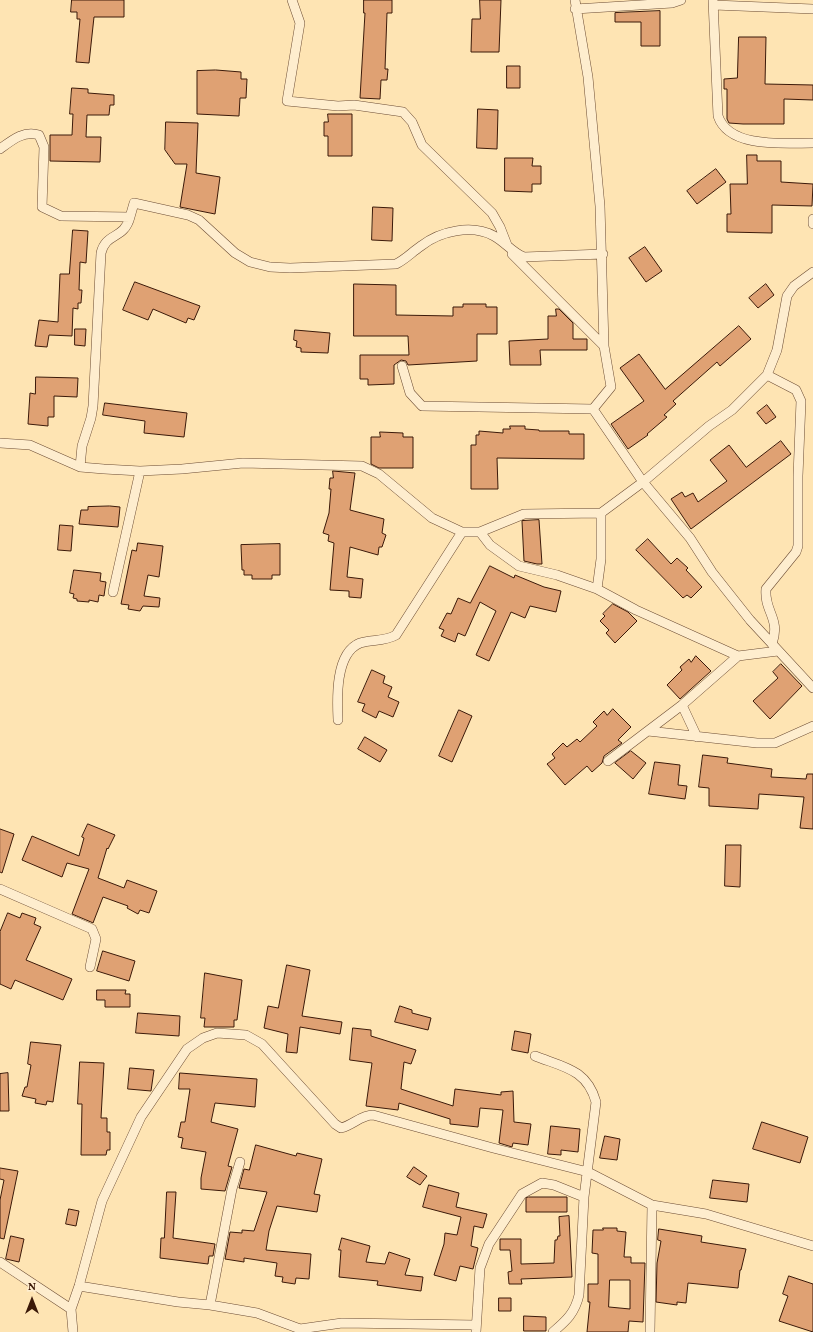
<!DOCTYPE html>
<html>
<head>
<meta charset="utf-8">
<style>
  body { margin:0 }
  #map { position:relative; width:813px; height:1332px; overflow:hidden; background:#fee4b3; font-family:Vollkorn,serif }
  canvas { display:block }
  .north { position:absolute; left:12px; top:1280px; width:40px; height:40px; -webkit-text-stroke:3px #feedce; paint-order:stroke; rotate:0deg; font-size:11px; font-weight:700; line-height:16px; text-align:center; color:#3b1909 }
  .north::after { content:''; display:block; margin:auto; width:14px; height:18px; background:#3b1909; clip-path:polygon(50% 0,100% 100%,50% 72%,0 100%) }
</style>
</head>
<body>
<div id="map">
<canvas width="813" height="1332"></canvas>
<div class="north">N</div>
</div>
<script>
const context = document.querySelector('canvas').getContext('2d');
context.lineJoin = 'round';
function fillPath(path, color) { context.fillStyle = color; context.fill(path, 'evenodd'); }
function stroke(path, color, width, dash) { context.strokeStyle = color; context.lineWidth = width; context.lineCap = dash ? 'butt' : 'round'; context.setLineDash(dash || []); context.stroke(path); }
const building = new Path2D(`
  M72 0H124V17H94L89 63 76 62 80 19H77V12H71Z
  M364 0H392V13H387L385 69H388L387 80H381L380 99 360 98 365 13H364Z
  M480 0H501L499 52H471L472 19H480Z
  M660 11V46H641V22H615V13Z
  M739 37H766L765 84 813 85V100L784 99V124H743L729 123 727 119V89H724V79L737 78Z
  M507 66H520V88H507Z
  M216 70 241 72V79H247L246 98H240L239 116 197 114V71Z
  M72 88 88 89V93L114 95V105H110L109 115H87L86 137H101L100 162 50 161V135H72L73 114H70Z
  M478 109 498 110 497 149 477 148Z
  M328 114H352V156H328V136H324V122H328Z
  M166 122 198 123 196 173 220 177 215 214 180 207 187 164H175L165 150Z
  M747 155H757V161H781V182L813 184 812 206 772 205V233L727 232V214H731L730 184H747Z
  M505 158H533L532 166H541V184H532V192L505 191Z
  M716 169 726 182 697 204 687 191Z
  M373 207 393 208 392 241 372 240Z
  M73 230 88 231 86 263 80 262 79 290H82L81 303H78V309L73 308 72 336 49 335 47 347 35 346 39 320 58 322 60 274H69Z
  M645 247 662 271 646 282 629 258Z
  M135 282 200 306 194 320 188 318 186 323 153 309 148 320 123 310Z
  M354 284 396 285V315L453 316V307H463V304H486V307H497V334H477V361L408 365 406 361 401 360 394 365V384L368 385V379H360V355H409L408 336H354Z
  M766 284 774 295 758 308 749 298Z
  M556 309H559L573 323V339H587V350H540L541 365H510L509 341 548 339V316H556Z
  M739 326 751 339 720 366 717 362 673 401 676 404 664 415 667 417 647 434 648 435 628 449 611 424 644 401 620 368 639 354 665 389Z
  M75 329H86L85 346 75 345Z
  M295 330 330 333 328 353 301 352V348L296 347 297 341 294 340Z
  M36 377 78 378 77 397 54 396V417H48V426L28 424 30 393 35 394Z
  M105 403 187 413 184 437 144 433 145 421 103 415Z
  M767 405 776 417 766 424 757 413Z
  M510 426H525V429L539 430V431H569V434H584V459L497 458 498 489H471V445H476V435H479V431L503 433V429H510Z
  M380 432 403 433V437H413V468H379L371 464V437H380Z
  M781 441 791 454 691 529 671 499 682 492 685 497 693 493 698 502 727 481 710 460 729 445 746 467Z
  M333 471 355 473 350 510 384 519 382 533 386 535 382 547H379L378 555 350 547 347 577 363 579 361 598 349 597V591L330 590 334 543 328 541 329 535 323 533 329 513 331 489H329L330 478H333Z
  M110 506 120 507 118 527 79 524 81 510H88V507Z
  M539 520 542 564H537L524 561 522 521Z
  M60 525 73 526 71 551 58 550Z
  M648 539 671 564 677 558 688 568 686 570 702 587 691 598 687 595 683 598 636 550Z
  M138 543 163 546 159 577 148 575 144 596 160 598 159 607 143 606 140 611 128 609 129 605 121 604 132 550 136 551Z
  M280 544V575H272V579H252V575H244V570H242L241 545Z
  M490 566 514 578 515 575 544 587 561 591 556 612 530 606 525 618 511 612 489 661 476 655 496 611 480 602 465 636 458 633 455 642 441 636 444 630 439 628 447 613 451 614 458 598 470 603Z
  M74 570 101 573 100 581 106 582 104 596 99 595 98 602 89 600V602L77 601V599L73 598 74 594 70 593Z
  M613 604 628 612 637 621 615 643 606 633 609 630 600 621 605 616 603 614Z
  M696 656 711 671 680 699 667 685 682 670 680 667 689 659 691 662Z
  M781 664 802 686 770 719 753 701 778 678 773 672Z
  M372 670 385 676 383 683 392 687 388 697 399 702 393 717 379 711 376 718 362 711 365 704 358 702Z
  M613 709 631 727 618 740 622 743 604 756 602 763 592 772 587 766 565 785 547 764 555 758 552 754 563 743 567 747 577 739 580 742 597 726 593 722 604 711 607 715Z
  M459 710 472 716 452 762 439 756Z
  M365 737 387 750 380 762 358 749Z
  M631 751 646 763 633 779 615 763Z
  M703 755 728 758 727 763 772 769 771 777 806 779 807 774H813V829L800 828 804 797 759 794 758 809 709 806V788L699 787Z
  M655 762 680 765 678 785 687 786 685 799 649 794Z
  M88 824 115 835 108 849 107 848 98 878 124 888 127 880 157 891 149 913 140 910 138 914 127 908 128 906 103 897 93 923 91 922 72 914 89 869 67 863 62 877 22 860 32 836 79 856 84 838 82 837Z
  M0 829 14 834 2 873 0 872Z
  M726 845H741L740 887 725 886Z
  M8 913 20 918 22 913 36 918 34 924 41 927 26 960 72 979 63 1000 15 980 11 989 0 984V932Z
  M103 951 135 961 129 981 97 971Z
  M287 965 310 970 302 1016 342 1022 340 1034 300 1027 297 1053 286 1052 288 1034 264 1028 268 1006 278 1008Z
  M205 973 242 980 237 1020H234V1027H204L205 1018H201Z
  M97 990H126L125 994H130V1007H105V1000H97Z
  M400 1006 412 1010V1013L431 1018 428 1030 395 1022Z
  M138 1013 180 1016 179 1036 136 1033Z
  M353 1028 371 1030V1036L416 1050 411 1064 404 1062 401 1089 453 1106 455 1089 501 1095V1092L513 1091 514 1122 531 1124 528 1145 513 1143 512 1147 499 1143 503 1110 480 1108 478 1127 450 1124V1119L399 1103 398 1110 366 1106 372 1063 350 1060Z
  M515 1031 531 1034 528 1053 512 1050Z
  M31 1042 61 1045 53 1102 47 1101 46 1105 35 1103 36 1099 22 1096 25 1087H27L31 1065 28 1064Z
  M80 1062 104 1063 101 1118H107V1132H110V1150H107L106 1155H81L82 1104H78Z
  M130 1068 154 1070 151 1091 128 1089Z
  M8 1073 9 1111H0V1074Z
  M180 1073 257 1079 255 1107 215 1103 211 1122 238 1129 228 1166 232 1167 225 1191 201 1189V1178L206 1152 181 1148 183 1138 178 1137 181 1122H185L190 1089H179Z
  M762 1122 808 1137 800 1163 753 1149Z
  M551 1126 580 1129 578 1152 561 1150V1155L548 1154Z
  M605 1136 620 1139 617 1160 600 1158Z
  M256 1145 296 1156 297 1153 322 1159 314 1194 320 1195 317 1212 277 1206 269 1231 266 1250 311 1254 309 1279 296 1278 295 1284 282 1282 283 1277 275 1276 277 1263 244 1258V1262L225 1259 230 1232 242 1233V1230L254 1231 267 1192 239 1188 244 1169 249 1170Z
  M414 1167 427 1176 420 1185 407 1177Z
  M0 1168 18 1171 4 1239 0 1238V1200L4 1180 0 1179Z
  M713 1180 749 1184 747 1202 710 1198Z
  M429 1185 459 1193 456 1207 487 1214 483 1228 474 1226 471 1246 478 1248 473 1269 460 1266 456 1281 434 1275 444 1244 445 1233 457 1235 461 1217 423 1207Z
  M167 1192H176L173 1238 215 1244 213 1256H209L208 1264 160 1258 161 1238H164Z
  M529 1197H567V1212H526V1198Z
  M69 1209 79 1211 76 1226 66 1224Z
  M569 1216 572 1277 521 1279 522 1284H509L508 1272 512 1271 510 1250H500V1239H521V1264L554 1263 555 1240H557L558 1236H560L559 1217Z
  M603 1228H617V1231L626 1232 624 1257H631V1263H645L643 1322 629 1321 628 1332H587L590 1302H588V1284H598V1254L592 1253 593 1230H603ZM610 1280H630V1309L609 1307Z
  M659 1229 702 1236 701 1242 746 1249 741 1270H740L738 1288 688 1283 686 1303 677 1302V1305L656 1302 657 1263 661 1241 658 1240Z
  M11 1236 24 1239 19 1262 6 1259Z
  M342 1238 370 1246 366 1262 385 1264 389 1252 410 1259 405 1275 423 1277 421 1291 377 1285 378 1281 339 1277 341 1250H339Z
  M789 1276 813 1284V1332L779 1321 788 1296 783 1294Z
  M499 1298H511V1311H499Z
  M524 1316 546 1317V1331H524Z`);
fillPath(building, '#dfa173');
stroke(building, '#3b1909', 1);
const street = new Path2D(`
  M292 0 300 23 287 101 338 106 354 105 403 112 412 122 422 145 492 213 500 227 507 245
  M575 0 588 77 600 206 604 346 611 387 593 409 643 482 690 538 712 572 750 620 813 688
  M713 0 718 116C729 149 785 143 813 143
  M714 5 813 9
  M575 9 672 3 681 0
  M0 149C12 140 24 130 39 135L44 147 42 207 61 216 130 217 134 203 188 215 199 220 235 253 250 262 270 267 290 268 396 264C406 259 412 252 421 246 440 231 472 224 494 236 505 242 513 253 524 257L603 254
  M813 219V224
  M512 254 604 346
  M402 366 410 393 422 406 593 409
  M767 375 796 390 801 401 798 476V546L796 552 766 589C764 612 781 618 772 644
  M0 443 30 445 80 467 104 469 140 471 182 469 243 463 362 466 379 474 432 518 462 532H480L524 514 601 513 643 482 709 426 732 410 767 375 777 350 787 296 794 286 813 272
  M80 467 82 446 91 418 93 406 101 253C106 232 124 240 130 217
  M480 532 490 545 519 566 557 575 597 589 636 610 738 656
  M597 589 601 559V513
  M113 592 140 471
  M682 705 697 737
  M338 720C337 699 335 653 360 643 372 639 384 642 396 635L462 532
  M648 731 757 743H775L813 726
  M608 761 682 705 738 656 778 651
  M0 889 92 929 96 939 90 967
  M535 1056C563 1067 587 1069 596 1102L584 1197 579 1295C575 1313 566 1321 553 1332
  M0 1262 71 1309
  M79 1286 178 1302 210 1305 257 1313 300 1329 342 1323 476 1325
  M210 1305 232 1189 240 1162
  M73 1332 71 1309 79 1286 102 1201 141 1117 187 1049 203 1038 217 1033 246 1035 262 1044 335 1124 341 1128C353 1125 361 1115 373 1115L493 1148 588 1172 652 1205 706 1214 813 1246
  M476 1332 480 1268 489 1244 522 1194 542 1183 554 1185 584 1197
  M650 1332 652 1205`);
stroke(street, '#6c4c34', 10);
stroke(street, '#feedce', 9);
</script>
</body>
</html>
